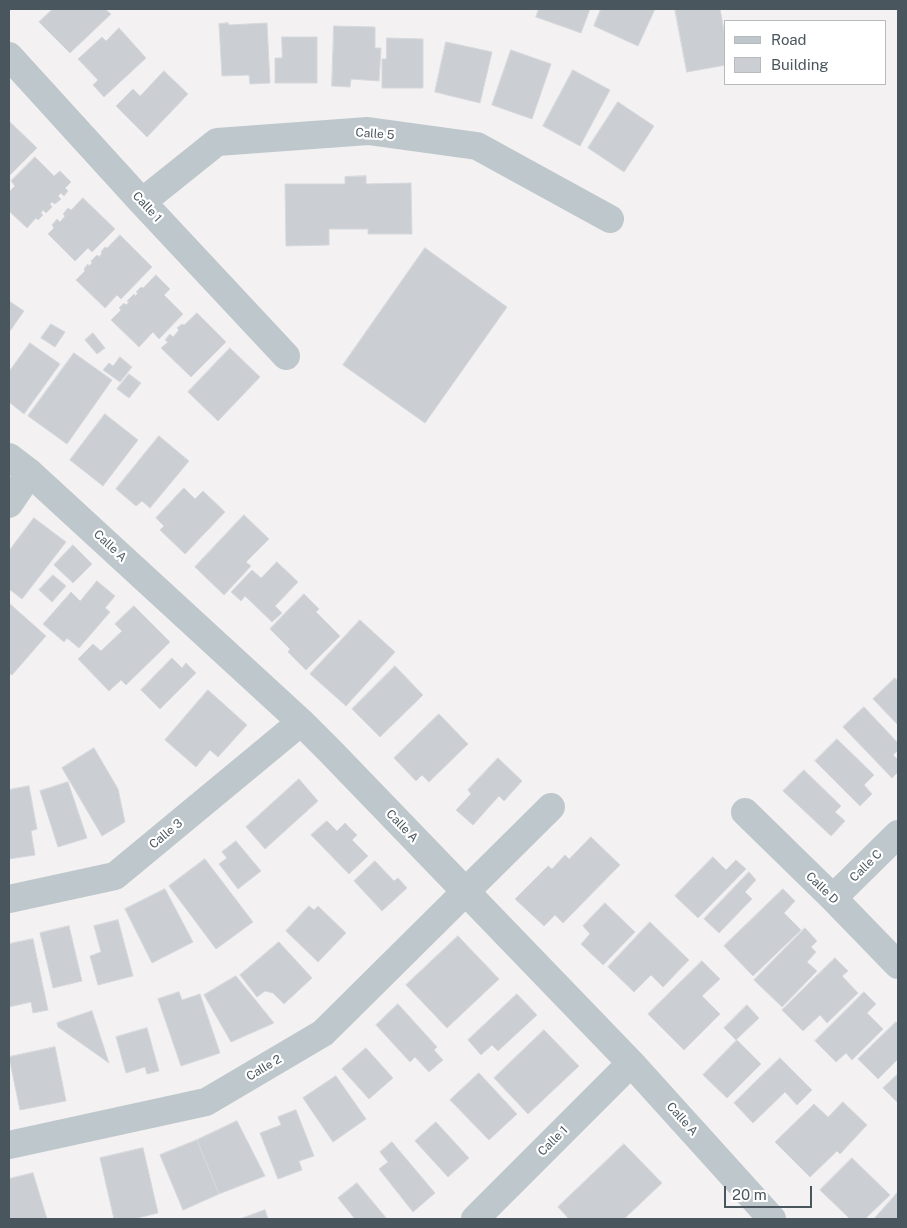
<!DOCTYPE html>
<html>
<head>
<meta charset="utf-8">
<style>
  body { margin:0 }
  #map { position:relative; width:907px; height:1228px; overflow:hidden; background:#f3f1f1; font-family:"Public Sans",sans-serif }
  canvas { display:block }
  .frame { position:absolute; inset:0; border:10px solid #4a565d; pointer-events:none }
  .legend { position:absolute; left:724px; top:20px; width:162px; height:65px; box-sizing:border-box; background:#fff; border:1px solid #b7bbbe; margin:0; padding:6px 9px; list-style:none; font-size:15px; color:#4a565d }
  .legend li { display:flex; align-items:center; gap:10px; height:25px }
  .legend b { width:25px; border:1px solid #b7bbbe }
  .scale { position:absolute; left:724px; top:1186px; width:88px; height:22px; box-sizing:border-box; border:2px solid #4a565d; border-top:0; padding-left:6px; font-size:15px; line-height:18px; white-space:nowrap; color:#4a565d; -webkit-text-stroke:4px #fff; paint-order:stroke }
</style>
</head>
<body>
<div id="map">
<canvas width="907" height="1228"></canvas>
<div class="frame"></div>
<ul class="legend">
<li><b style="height:6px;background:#bdc7cc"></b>Road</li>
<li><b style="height:14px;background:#cbcfd3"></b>Building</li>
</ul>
<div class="scale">20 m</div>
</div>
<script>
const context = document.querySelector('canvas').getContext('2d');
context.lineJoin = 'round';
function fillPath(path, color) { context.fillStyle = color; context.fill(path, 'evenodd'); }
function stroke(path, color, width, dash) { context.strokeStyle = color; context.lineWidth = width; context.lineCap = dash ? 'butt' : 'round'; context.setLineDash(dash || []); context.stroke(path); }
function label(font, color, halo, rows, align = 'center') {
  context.font = font + ' "Public Sans",sans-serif'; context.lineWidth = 4.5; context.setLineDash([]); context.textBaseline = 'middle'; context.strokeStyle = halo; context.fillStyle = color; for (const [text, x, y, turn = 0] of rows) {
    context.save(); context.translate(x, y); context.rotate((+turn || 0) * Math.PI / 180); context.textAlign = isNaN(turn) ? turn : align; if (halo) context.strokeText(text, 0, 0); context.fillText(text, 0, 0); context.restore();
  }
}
const building = new Path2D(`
  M53 9H105L111 14 70 53 39 22Z
  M539 9H590L581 33 536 17Z
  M601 9H655L638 46 594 26Z
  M675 9H720L726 41V65L687 72Z
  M228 23 229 25 267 23 270 83 250 84 249 75 222 76 219 24Z
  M334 26 375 27V48H381L379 81 351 79 350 87 332 86Z
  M119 28 146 58 104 97 93 85 98 80 78 59 102 37 106 41Z
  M282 37H317V83H275V58H282Z
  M387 38 423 39V88H382V59H386Z
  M446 42 492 52 480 103 435 92Z
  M511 50 551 64 532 119 492 105Z
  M573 70 610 90 580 146 543 126Z
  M164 71 188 94 147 137 116 106 133 89 140 96Z
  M618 102 654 126 624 172 588 148Z
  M9 121 37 148 9 176Z
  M35 157 54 176 60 171 71 182 65 188 68 191 64 196 61 193 58 196 61 199 55 204 52 202 50 204 52 207 46 213 43 210 41 213 43 215 38 220 36 218 27 228 9 211V192L15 186 11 181Z
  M366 176V184L411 183 412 234H368V229H329V245L286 246 285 184H345V177Z
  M83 198 115 229 92 252 88 248 75 261 48 234 54 228 52 225 57 219 60 222 65 216 63 214 68 208 71 210Z
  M120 235 152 267 121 299 117 295 105 308 76 280 85 271 84 269 88 264 89 266 92 263 91 261 97 255 99 257 102 253 101 252 105 247 107 248Z
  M425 248 507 307 425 423 343 365Z
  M156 275 170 289 164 295 183 314 159 339 153 332 139 347 111 320 121 310 119 308 124 303 126 305 129 302 127 301 134 294 135 296 138 293 136 292 141 287 143 288Z
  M9 301 24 311 10 331H9Z
  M197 313 226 342 191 377 161 348 168 342 165 340 170 334 173 337 179 330 177 328 182 324 184 325Z
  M51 324 65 332 55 347 41 338Z
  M93 333 105 348 97 354 85 340Z
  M30 343 60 364 24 414 9 402V372Z
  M230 348 260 377 218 421 188 392Z
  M74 353 112 380 67 444 28 416Z
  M120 357 132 367 120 382 103 370 109 363 113 366Z
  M129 374 141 383 129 398 117 389Z
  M105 414 138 440 103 486 70 460Z
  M159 436 189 461 150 508 142 501 136 506 116 489Z
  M184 488 195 499 203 491 225 512 185 554 160 530 164 526 156 518Z
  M244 515 269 539 246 562 251 566 224 595 195 567Z
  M34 518 66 542 22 599 9 589V551Z
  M73 545 92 564 73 583 54 565Z
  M277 562 298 582 275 606 282 613 272 622 245 596 241 601 231 592 252 570 261 578Z
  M53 575 66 586 52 602 39 590Z
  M97 581 115 596 105 608 110 612 79 648 67 638 64 642 43 624 71 592 80 601Z
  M304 594 319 609 316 612 340 636 306 670 288 652 290 649 270 629Z
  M9 603 46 636 12 675 9 673Z
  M134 606 170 642 126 685 121 680 109 691 78 659 93 644 101 651 122 631 115 624Z
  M360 620 395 652 346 706 310 674Z
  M172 658 182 668 186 663 196 673 160 709 141 690Z
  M395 666 423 695 380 737 352 709Z
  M895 678 898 682V725L873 699Z
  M208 690 247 725 218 757 210 750 196 767 165 740Z
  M864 707 898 743V750L893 755 898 760V772L892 778 843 727Z
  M439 714 468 744 429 782 422 775 416 781 394 758Z
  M837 739 874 775 864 785 872 794 860 806 815 761Z
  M94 748 118 789 125 822 102 836 62 768Z
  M498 758 522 781 504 801 499 796 473 825 456 810 471 794 468 790Z
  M804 770 841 806 835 812 845 821 831 836 783 791Z
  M299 779 318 801 265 849 246 827Z
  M68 782 87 838 58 847 40 791Z
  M29 786 37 829 31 831 35 855 9 859V790Z
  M327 821 337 831 345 823 357 835 352 840 368 856 349 874 311 835Z
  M591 837 620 865 563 923 555 915 544 926 515 899 548 866 552 869 565 855 569 859Z
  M236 841 261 871 238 889 219 864 227 858 222 852Z
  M713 857 726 870 736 860 746 869 698 918 675 896Z
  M205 859 253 922 216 949 169 886Z
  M375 861 394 881 398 878 407 888 382 911 354 881Z
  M749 872 756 880 745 892 752 899 719 933 704 919Z
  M165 889 193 942 152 963 125 909Z
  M783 889 795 901 784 913 801 930 753 976 724 946Z
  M605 903 635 932 603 965 581 944 590 934 583 926Z
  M309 906 314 910 318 906 346 933 318 962 286 931Z
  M118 920 133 976 98 985 90 956 101 952 94 926Z
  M650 922 689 960 663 987 651 975 634 992 608 967Z
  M69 926 82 981 53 988 40 933Z
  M805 928 817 941 811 947 816 952 807 962 817 971 782 1007 754 980Z
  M458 936 499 979 447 1028 406 985Z
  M33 939 48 1010 33 1013 31 1002 9 1007V944Z
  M279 942 312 978 284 1004 273 993 265 991 257 997 240 975Z
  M835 958 848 971 842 976 858 993 827 1023 820 1015 803 1031 782 1010Z
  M702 961 720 979 702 996 720 1014 684 1050 648 1014Z
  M236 976 274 1023 231 1042 204 995Z
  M179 992 182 1000 200 994 220 1053 181 1066 158 999Z
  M864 992 876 1004 867 1013 883 1029 852 1060 846 1053 836 1062 815 1041Z
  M517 994 537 1015 498 1051 492 1045 481 1055 468 1040Z
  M398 1004 437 1047 434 1050 443 1060 429 1072 415 1057 410 1062 376 1025Z
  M747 1005 759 1018 736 1040 724 1028Z
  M92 1011 109 1063 58 1027 57 1023Z
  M896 1022 898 1024V1059L878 1079 858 1059Z
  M147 1028 159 1071 147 1074 145 1067 126 1073 116 1037Z
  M544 1030 579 1066 528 1114 494 1078Z
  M737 1040 761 1064 727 1098 703 1075Z
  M55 1047 66 1101 20 1110 9 1057Z
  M366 1048 393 1078 369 1099 342 1069Z
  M780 1058 812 1090 797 1105 785 1092 753 1123 734 1103Z
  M479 1073 517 1114 489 1140 450 1100Z
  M898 1074V1103L883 1088Z
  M336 1076 366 1119 333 1142 303 1098Z
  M843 1102 867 1125 840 1154 837 1151 810 1177 775 1142 814 1104 828 1117Z
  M296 1110 314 1156 299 1161 302 1170 278 1179 260 1133 281 1125 278 1117Z
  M237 1121 265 1176 219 1194 197 1140Z
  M436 1122 469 1158 448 1177 415 1141Z
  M197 1140 219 1194 183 1210 160 1155Z
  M392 1142 435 1193 413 1212 379 1169 388 1162 380 1152Z
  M624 1144 662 1183 624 1219H569L558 1207Z
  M143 1148 158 1213 133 1219H114L100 1158Z
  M852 1158 890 1195 865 1219H850L820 1190Z
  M33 1173 47 1219H9V1179Z
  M357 1183 387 1219H355L338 1198Z
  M898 1192V1219H874Z
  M265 1210 268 1219H240Z`);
fillPath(building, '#cbcfd3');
stroke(building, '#d5d8dc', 1);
stroke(new Path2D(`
  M9 56 142 202 286 356
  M142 202 217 142 368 131 477 146 610 219
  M9 457 30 473 301 722 331 752 631 1063 772 1219
  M9 504 30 473
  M745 812 833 898 898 965
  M833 898 898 834
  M9 899 115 876 301 722
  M9 1145 206 1102 323 1033 551 807
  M475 1219 631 1063`), '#bdc7cc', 28);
label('12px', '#4a565d', '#fff', [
  ["Calle 5",375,134,4],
  ["Calle 1",147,207,47],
  ["Calle A",110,546,43],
  ["Calle A",402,826,46],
  ["Calle 3",166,834,-40],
  ["Calle C",866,866,-45],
  ["Calle D",822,888,44],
  ["Calle 2",264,1068,-31],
  ["Calle A",682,1119,48],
  ["Calle 1",553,1141,-45]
]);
</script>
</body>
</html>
